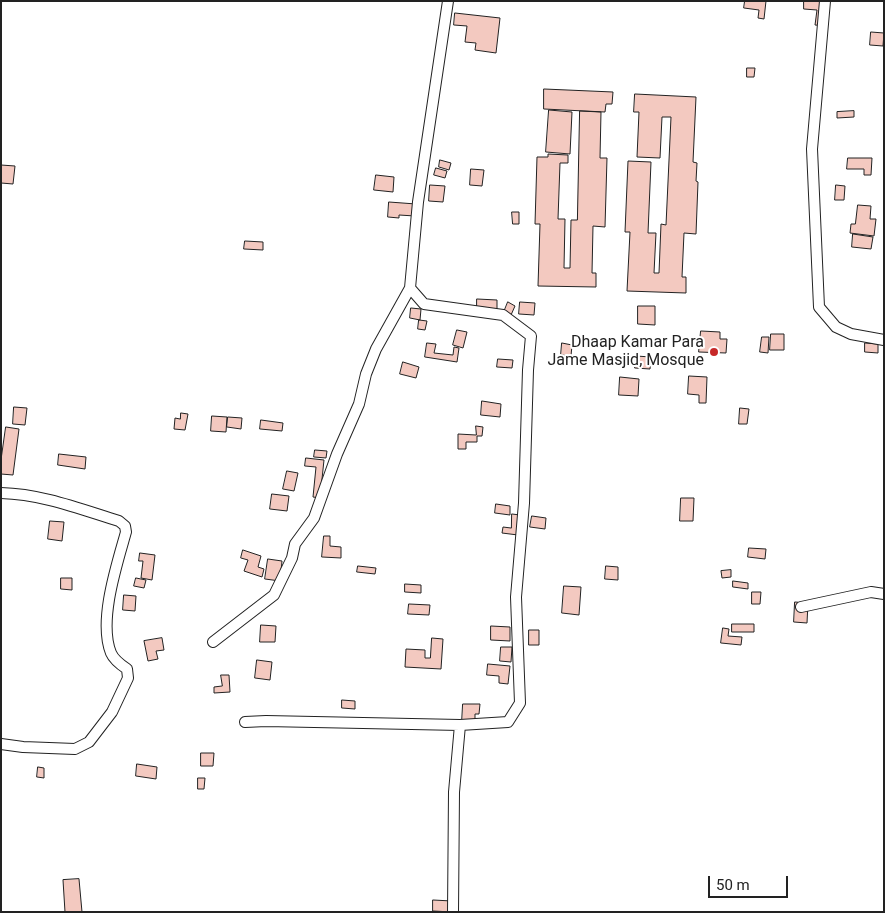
<!DOCTYPE html>
<html>
<head>
<meta charset="utf-8">
<style>
  body { margin:0 }
  #map { position:relative; width:885px; height:913px; overflow:hidden; background:#fff; font-family:Roboto,sans-serif }
  canvas { display:block }
  .frame { position:absolute; inset:0; border:2px solid #222; pointer-events:none }
  .scale { position:absolute; left:708px; top:876px; width:80px; height:22px; box-sizing:border-box; border:2px solid #222; border-top:0; padding-left:6px; font-size:15px; line-height:18px; white-space:nowrap; color:#222; -webkit-text-stroke:4px #fff; paint-order:stroke }
</style>
</head>
<body>
<div id="map">
<canvas width="885" height="913"></canvas>
<div class="frame"></div>
<div class="scale">50 m</div>
</div>
<script>
const context = document.querySelector('canvas').getContext('2d');
context.lineJoin = 'round';
function fillPath(path, color) { context.fillStyle = color; context.fill(path, 'evenodd'); }
function stroke(path, color, width, dash) { context.strokeStyle = color; context.lineWidth = width; context.lineCap = dash ? 'butt' : 'round'; context.setLineDash(dash || []); context.stroke(path); }
function label(font, color, halo, rows, align = 'center') {
  context.font = font + ' Roboto,sans-serif'; context.lineWidth = 4; context.setLineDash([]); context.textBaseline = 'middle'; context.strokeStyle = halo; context.fillStyle = color; for (const [text, x, y, turn = 0] of rows) {
    context.save(); context.translate(x, y); context.rotate((+turn || 0) * Math.PI / 180); context.textAlign = isNaN(turn) ? turn : align; if (halo) context.strokeText(text, 0, 0); context.fillText(text, 0, 0); context.restore();
  }
}
const building = new Path2D(`
  M745 1H766L764 19 758 18 759 10 744 8Z
  M804 1H826L827 26 815 25 817 10 804 9Z
  M455 13 500 18 496 53 475 50 476 43 465 42 467 26 454 25Z
  M871 32 884 33 883 46 870 45Z
  M747 68H755L754 77H747Z
  M544 89 613 92 612 104H606L605 112 544 109Z
  M635 94 696 97 693 162 697 163 696 181 698 182 696 234 684 233 682 277H686V293L627 291 630 232H625L628 161 651 162 648 233H656L654 273H659L661 224 666 225 671 117H662L660 158 637 157 639 112H634Z
  M549 110 572 112 570 154 546 152Z
  M580 111 601 112 600 158H607L605 227 593 226 592 273H596V287L538 286 540 224H535L537 157H548V154L568 155V163H560L558 219H565L564 268H570L571 220H577Z
  M854 111V117L837 118V112Z
  M848 158H872L871 175H864V169H847Z
  M440 160 451 163 449 170 439 167Z
  M1 165 15 166 13 184 1 183Z
  M436 168 447 171 445 178 434 175Z
  M471 169 484 170 482 186 470 185Z
  M376 175 394 177 393 192 374 190Z
  M430 185 445 186 443 202 429 201Z
  M836 185 845 186 844 200H835Z
  M389 202 416 204 415 216 399 215V218L388 217Z
  M858 205 871 206 870 219H876L874 236 850 233 851 224H855Z
  M512 212H519V224H513Z
  M853 234 873 237 871 249 852 247Z
  M245 241 263 242V250L244 249Z
  M477 299 497 300V311L477 310Z
  M508 302 515 306 511 315 504 312Z
  M520 302 535 303 534 315 519 314Z
  M638 306H655V325L638 324Z
  M411 308 421 309 420 320 410 318Z
  M419 320 427 321 425 330 418 329Z
  M457 330 467 332 463 348 453 345Z
  M701 331 720 332V339H727L726 353 699 352Z
  M771 334H784V350H770Z
  M762 337H769L768 353 760 352Z
  M427 343 436 344 434 353 453 355 454 347 459 348 457 362 425 357Z
  M562 343 572 345 571 356 561 355Z
  M865 343 878 344V353L865 352Z
  M636 356 651 357 650 369 635 368Z
  M498 359 513 360 512 368 497 367Z
  M403 362 419 367 416 378 400 374Z
  M689 376 707 377 706 403H699V395L688 394Z
  M620 377 639 379 638 396 619 395Z
  M482 401 501 404 500 417 481 415Z
  M14 407 27 408 25 425 13 424Z
  M740 408 749 409 747 424H739Z
  M181 413 188 414 185 430 174 429 175 418 180 419Z
  M212 416 227 417 226 432 211 431Z
  M228 417 242 418 241 429 227 427Z
  M261 420 283 423 282 431 260 429Z
  M476 426 483 427 482 436H477V442H466V449H458V434L476 435Z
  M6 427 19 429 13 475 1 474V460Z
  M315 450 327 451 326 458 314 457Z
  M59 454 86 457 85 469 58 465Z
  M306 458 324 460 320 498 313 497 316 467 305 466Z
  M287 471 298 473 294 491 283 489Z
  M272 494 289 496 287 511 270 509Z
  M681 498H694L693 521H680Z
  M496 504 510 506V515L495 513Z
  M512 514 520 515 518 535 502 533 503 527 511 528Z
  M532 516 546 518 545 529 530 527Z
  M50 521 64 522 62 541 48 539Z
  M324 536H330V546L341 547V558L322 557Z
  M749 548 766 549 765 559 748 557Z
  M243 550 261 556 258 567 264 569 262 577 244 571 248 560 241 558Z
  M140 553 155 555 152 580 141 578 143 561H139Z
  M268 559 282 561 280 581 265 579Z
  M358 566 376 568 375 574 357 572Z
  M606 566 618 567V580L605 579Z
  M731 570V577L722 578 721 571Z
  M61 578H72V590L61 589Z
  M136 578 146 580 144 588 134 586Z
  M733 581 748 583V589L733 587Z
  M405 584 421 585V593L405 592Z
  M564 586 581 587 579 615 562 613Z
  M752 592H761L760 604H752Z
  M124 595 136 596 135 611 123 610Z
  M795 602 808 603 807 623 794 622Z
  M409 604 430 605 429 615 408 614Z
  M732 624H754V632H732Z
  M261 625 276 626 275 642H260Z
  M491 626 510 627V641L491 640Z
  M723 628 729 629 728 636 742 637 741 645 721 643Z
  M529 630H539V645H529Z
  M162 638 164 650 156 651 158 659 148 661 144 641Z
  M432 638 443 639 441 669 405 667 406 649 425 650V658H430Z
  M501 647H512L511 662 500 661Z
  M257 660 272 662 270 680 255 678Z
  M488 664 510 666 508 684 499 683V676L487 675Z
  M221 675H229L230 692 214 693V687L222 686Z
  M342 700 355 701V709L342 708Z
  M463 704H480L479 714H475V722H462Z
  M201 753H214L213 766H201Z
  M137 764 157 767 156 779 136 776Z
  M38 767 44 768V778L37 777Z
  M198 778H205L204 789H198Z
  M79 879 82 912H65L63 880Z
  M433 900 452 901V912L433 911Z`);
fillPath(building, '#f3c9c0');
stroke(building, '#222', 1);
const street = new Path2D(`
  M448 1 418 202 410 288 424 304 503 315 531 336 528 370 524 503 516 597 520 703 508 722 460 725 454 792 453 912
  M825 1 812 149 819 307 836 327 851 334 884 340
  M1 493C42 494 80 509 119 521L125 526 126 532C117 564 98 621 111 653 114 660 121 665 127 669L128 678 112 712 89 742 75 749 23 747 1 744
  M801 607 871 592 884 594
  M213 642 274 595 292 558 295 544 314 518 337 454 359 404 366 374 376 349 410 288
  M245 722 266 721 460 725`);
stroke(street, '#222', 12);
stroke(street, '#fff', 10);
for (const [x, y, r, color] of [
  [714,352,5,"#c62828"]
]) { const dot = new Path2D(); dot.arc(x, y, r, 0, 2 * Math.PI); context.fillStyle = color; context.fill(dot); stroke(dot, '#fff', 2); }
label('16px', '#222', '#fff', [
  ["Dhaap Kamar Para",704,343],
  ["Jame Masjid, Mosque",704,361]
], 'right');
</script>
</body>
</html>
